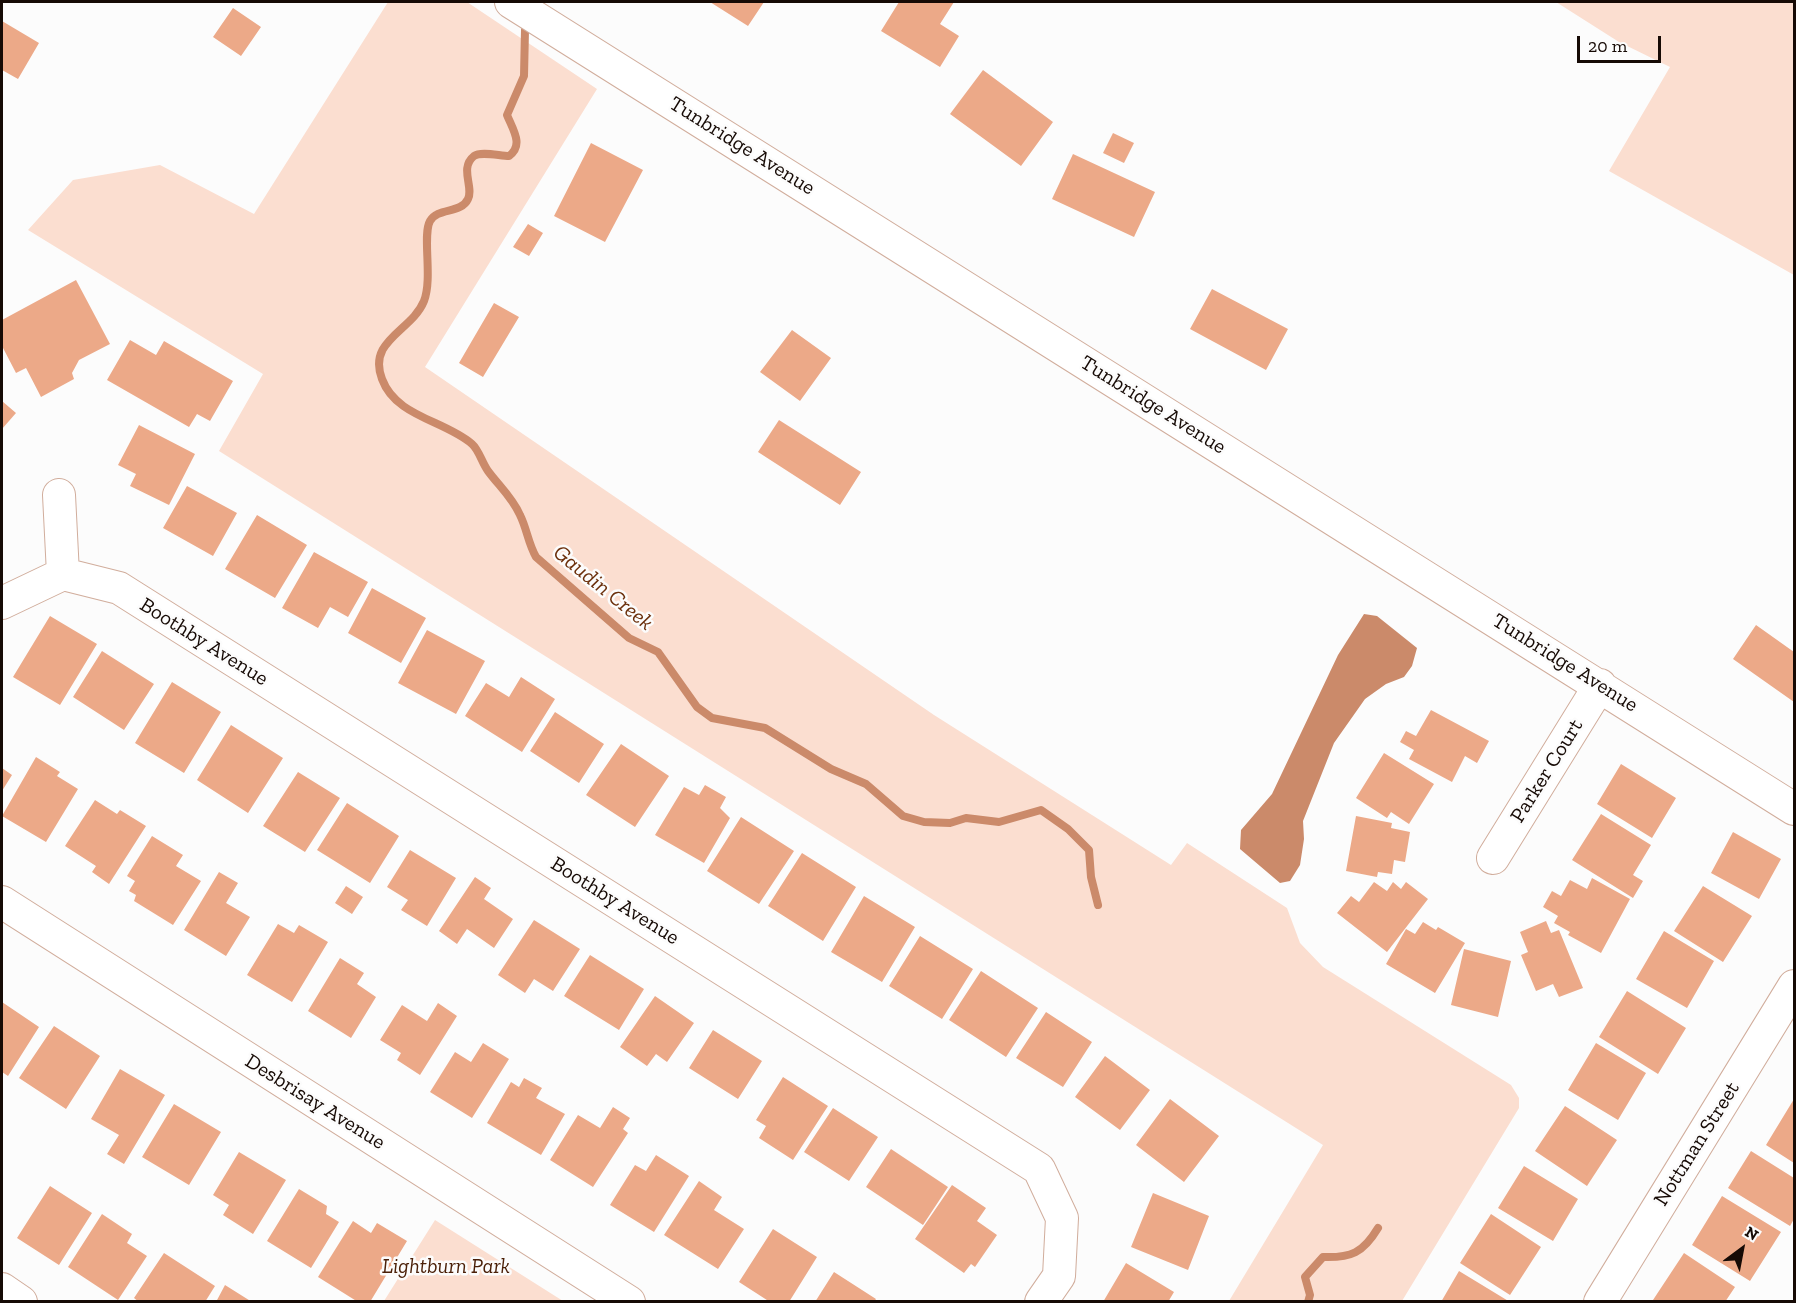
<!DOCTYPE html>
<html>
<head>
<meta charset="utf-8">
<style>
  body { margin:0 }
  #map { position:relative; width:1796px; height:1303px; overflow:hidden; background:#fcfcfc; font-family:"Zilla Slab",serif }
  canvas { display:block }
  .frame { position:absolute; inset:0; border:3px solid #160a05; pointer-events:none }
  .north { position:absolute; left:1712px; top:1219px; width:60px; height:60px; -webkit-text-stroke:4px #fcfcfc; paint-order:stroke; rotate:32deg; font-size:16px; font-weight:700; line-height:24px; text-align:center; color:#160a05 }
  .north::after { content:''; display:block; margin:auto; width:21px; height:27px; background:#160a05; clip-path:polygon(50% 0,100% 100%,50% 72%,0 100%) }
  .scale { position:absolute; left:1577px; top:36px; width:84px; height:27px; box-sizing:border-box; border:3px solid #160a05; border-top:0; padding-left:8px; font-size:18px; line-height:21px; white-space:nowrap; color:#160a05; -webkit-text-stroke:4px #fcfcfc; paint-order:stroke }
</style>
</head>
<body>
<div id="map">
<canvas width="1796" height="1303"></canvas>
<div class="frame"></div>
<div class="north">N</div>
<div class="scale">20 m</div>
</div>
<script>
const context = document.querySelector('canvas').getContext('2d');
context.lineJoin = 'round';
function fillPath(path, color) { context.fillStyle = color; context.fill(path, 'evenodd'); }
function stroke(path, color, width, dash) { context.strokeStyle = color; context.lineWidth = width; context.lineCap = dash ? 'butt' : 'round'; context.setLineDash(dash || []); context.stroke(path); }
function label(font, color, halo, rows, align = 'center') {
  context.font = font + ' "Zilla Slab",serif'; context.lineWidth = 5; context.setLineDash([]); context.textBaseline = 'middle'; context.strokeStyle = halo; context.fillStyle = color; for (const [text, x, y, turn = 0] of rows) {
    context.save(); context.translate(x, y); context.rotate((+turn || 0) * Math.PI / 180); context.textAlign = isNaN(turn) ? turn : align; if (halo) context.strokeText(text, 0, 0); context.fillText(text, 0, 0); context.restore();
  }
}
fillPath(new Path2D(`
  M388 2H467L597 89 425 367 934 715 1171 865 1187 843 1287 908 1300 943 1323 967 1511 1085 1519 1098V1108L1402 1301H1229L1323 1145 219 451 263 374 28 230 73 180 160 165 254 214Z
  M1556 2H1794V275L1609 171 1670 67 1619 42Z
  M435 1220 563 1301H384Z`), '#fbded0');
fillPath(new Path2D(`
  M1364 614 1377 616 1417 648 1412 666 1404 677 1386 684 1365 699 1334 743 1303 821 1304 839 1300 865 1290 881 1280 883 1240 849 1241 830 1272 794 1338 655Z`), '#cb8a6a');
stroke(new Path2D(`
  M525 30 524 76 507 115C513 130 524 145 509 156 500 156 481 151 474 156 459 168 474 187 468 199 461 214 438 207 430 221 422 235 433 278 424 301 412 331 367 340 382 379 396 417 444 420 472 444 479 450 482 463 488 471 499 486 512 497 520 515 527 529 528 543 536 557L629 638 658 652 697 707 712 718 765 728 831 769 866 784 903 816 924 822 950 823 966 818 999 822 1041 810 1068 829 1089 850 1091 877 1098 905
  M1308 1302 1310 1295 1305 1277 1323 1257C1351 1258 1363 1253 1378 1228`), '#cb8a6a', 8);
fillPath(new Path2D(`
  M710 2H764L748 26Z
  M899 2H954L940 24 959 36 940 67 881 31Z
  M233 8 261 27 241 56 213 37Z
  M2 21 39 43 18 79 2 70Z
  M983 70 1053 122 1021 166 950 114Z
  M1113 133 1134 143 1124 163 1103 153Z
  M591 143 643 170 605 242 554 216Z
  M1073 154 1155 192 1134 237 1052 199Z
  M528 224 543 233 529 256 513 247Z
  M76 280 110 344 79 360 72 373 74 379 41 397 26 368 16 373 2 346V320Z
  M1212 289 1288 329 1266 370 1190 329Z
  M494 303 519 317 483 377 459 363Z
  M792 330 831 358 800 401 760 372Z
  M130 340 156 355 164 341 233 381 210 421 197 414 189 427 107 380Z
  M2 401 16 413 2 429Z
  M779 420 861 472 840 505 758 452Z
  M139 425 195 454 169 505 130 486 136 474 118 465Z
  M187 486 237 513 213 556 163 528Z
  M257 515 307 545 275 598 225 569Z
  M314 552 368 582 348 617 330 607 318 628 282 608Z
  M372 588 426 618 401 663 348 633Z
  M50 616 97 644 60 705 13 677Z
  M1756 625 1794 652V702L1733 659Z
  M427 630 485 661 456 714 398 683Z
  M102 651 154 684 124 730 73 697Z
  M521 677 555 699 522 752 465 716 486 683 509 697Z
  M172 682 221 712 184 773 135 743Z
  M1431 710 1489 741 1477 763 1465 756 1452 782 1409 759 1414 750 1400 742 1406 731 1416 736Z
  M555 712 604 744 579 783 530 751Z
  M231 725 283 758 248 813 197 780Z
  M621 744 669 776 635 827 586 795Z
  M1384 753 1434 784 1409 824 1391 812 1387 818 1356 798Z
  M36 757 60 772 57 776 78 789 46 842 2 816Z
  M1621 764 1676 798 1652 838 1597 804Z
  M2 768 12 775 2 791Z
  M298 772 340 798 305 852 263 826Z
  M705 785 726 797 720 808 730 818 704 863 655 835 684 787 699 795Z
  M95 800 117 814 120 810 146 826 109 884 92 872 96 866 65 846Z
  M347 803 399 836 370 883 317 850Z
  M1601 814 1651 845 1633 875 1643 881 1633 898 1572 860Z
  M1356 816 1392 823 1391 828 1410 832 1405 862 1394 860 1392 874 1378 872 1377 877 1346 871Z
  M741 817 794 851 759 904 707 871Z
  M1733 832 1781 859 1759 899 1711 873Z
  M152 836 183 855 176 866 201 881 173 925 134 901 136 895 129 891 135 881 127 876Z
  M410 850 456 878 427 926 401 910 408 900 387 887Z
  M802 853 856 887 823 941 768 906Z
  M219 872 238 883 226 903 250 917 226 956 184 930Z
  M475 877 491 888 484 899 513 919 494 948 467 929 457 944 439 931Z
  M1592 878 1630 899 1601 953 1568 935 1570 932 1554 923 1558 916 1543 907 1552 891 1561 896 1570 880 1587 889Z
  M1374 882 1387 891 1393 882 1401 889 1406 882 1428 899 1387 952 1337 913 1351 896 1359 902Z
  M346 886 363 897 352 914 335 903Z
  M1703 886 1752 916 1723 962 1674 931Z
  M864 896 915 927 882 982 831 952Z
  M534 920 580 949 553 991 534 979 525 993 498 975Z
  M1546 921 1551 933 1559 930 1583 988 1559 997 1553 984 1536 991 1521 955 1528 952 1520 932Z
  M1423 922 1436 930 1438 927 1465 943 1435 993 1386 964 1406 929 1415 934Z
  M278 924 294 933 299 925 328 942 292 1002 247 975Z
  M1664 931 1714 961 1687 1008 1636 979Z
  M920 936 973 969 942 1019 889 986Z
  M1464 949 1511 961 1498 1017 1451 1005Z
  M590 955 644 989 619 1030 564 996Z
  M340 958 364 973 357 984 376 997 351 1038 308 1011Z
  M981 971 1038 1008 1006 1057 949 1020Z
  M1627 991 1686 1028 1658 1074 1599 1037Z
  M655 996 694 1023 667 1062 656 1054 647 1066 620 1047Z
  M2 1002 39 1027 8 1076 2 1072Z
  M438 1003 457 1016 420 1075 397 1060 401 1053 380 1040 402 1005 427 1021Z
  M1046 1012 1092 1042 1063 1087 1016 1058Z
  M54 1026 100 1056 66 1109 19 1078Z
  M713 1030 762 1061 738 1099 689 1068Z
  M483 1043 509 1059 472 1118 430 1092 455 1052 471 1062Z
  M1596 1043 1646 1073 1618 1120 1568 1090Z
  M1105 1056 1150 1090 1120 1130 1075 1097Z
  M120 1069 165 1095 124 1164 107 1154 119 1135 91 1119Z
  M783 1077 828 1106 793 1160 759 1138 766 1126 756 1120Z
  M524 1078 542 1088 536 1098 565 1114 541 1155 487 1123 511 1082 519 1087Z
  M1170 1099 1219 1136 1184 1182 1136 1145Z
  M1794 1099V1163L1766 1145Z
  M174 1104 221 1132 189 1185 142 1157Z
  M1565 1106 1617 1140 1587 1186 1535 1151Z
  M613 1107 630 1118 623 1129 628 1133 593 1187 550 1160 578 1115 600 1128Z
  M833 1108 878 1137 849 1181 804 1152Z
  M891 1149 948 1187 923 1225 866 1187Z
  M1751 1151 1794 1178V1219L1790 1226 1728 1188Z
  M239 1152 286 1180 253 1234 223 1215 229 1205 213 1195Z
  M656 1155 689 1176 654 1232 610 1205 635 1165 646 1171Z
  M1524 1166 1578 1199 1553 1241 1498 1208Z
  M699 1181 722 1197 714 1210 744 1229 718 1269 664 1235Z
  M952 1185 986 1208 977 1221 997 1235 975 1267 971 1264 964 1273 915 1239Z
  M50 1186 92 1213 59 1265 17 1238Z
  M299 1189 327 1206 326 1214 339 1222 311 1268 267 1241Z
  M1153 1193 1209 1216 1188 1270 1131 1247Z
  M1722 1196 1781 1232 1750 1281 1692 1245Z
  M102 1214 132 1234 127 1243 147 1256 118 1300 68 1267Z
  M1491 1214 1541 1247 1510 1295 1460 1263Z
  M353 1221 371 1233 377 1223 407 1241 370 1302H358L318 1277Z
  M773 1229 817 1257 789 1302H770L739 1282Z
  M164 1253 215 1286 205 1302H139L134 1298Z
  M1684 1253 1735 1287 1725 1302 1653 1300Z
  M1126 1263 1174 1292 1168 1302H1103Z
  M1459 1271 1510 1302H1441Z
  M834 1272 876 1299 874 1302H815Z
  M225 1285 252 1302H216Z`), '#eca988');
const street = new Path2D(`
  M511 2 1794 809
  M59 495 63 574
  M63 574 119 588 1039 1169 1062 1218 1059 1276 1041 1302
  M2 603 63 574
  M1493 858 1600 685
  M2 902 629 1302
  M2 1289 21 1302
  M1600 1302 1794 986`);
stroke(street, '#d1ad9c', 34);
stroke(street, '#fff', 32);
label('21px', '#160a05', '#fcfcfc', [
  ["Tunbridge Avenue",742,146,32],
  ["Tunbridge Avenue",1153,405,32],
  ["Boothby Avenue",204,642,32],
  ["Tunbridge Avenue",1565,663,32],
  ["Parker Court",1547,771,-58],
  ["Boothby Avenue",615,901,32],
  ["Desbrisay Avenue",315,1102,32],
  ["Nottman Street",1697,1144,-58]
]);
label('italic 21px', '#4b2008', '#fcfcfc', [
  ["Lightburn Park",446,1267]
]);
label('italic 22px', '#6c300c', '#fcfcfc', [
  ["Gaudin Creek",603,588,39]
]);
</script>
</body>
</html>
